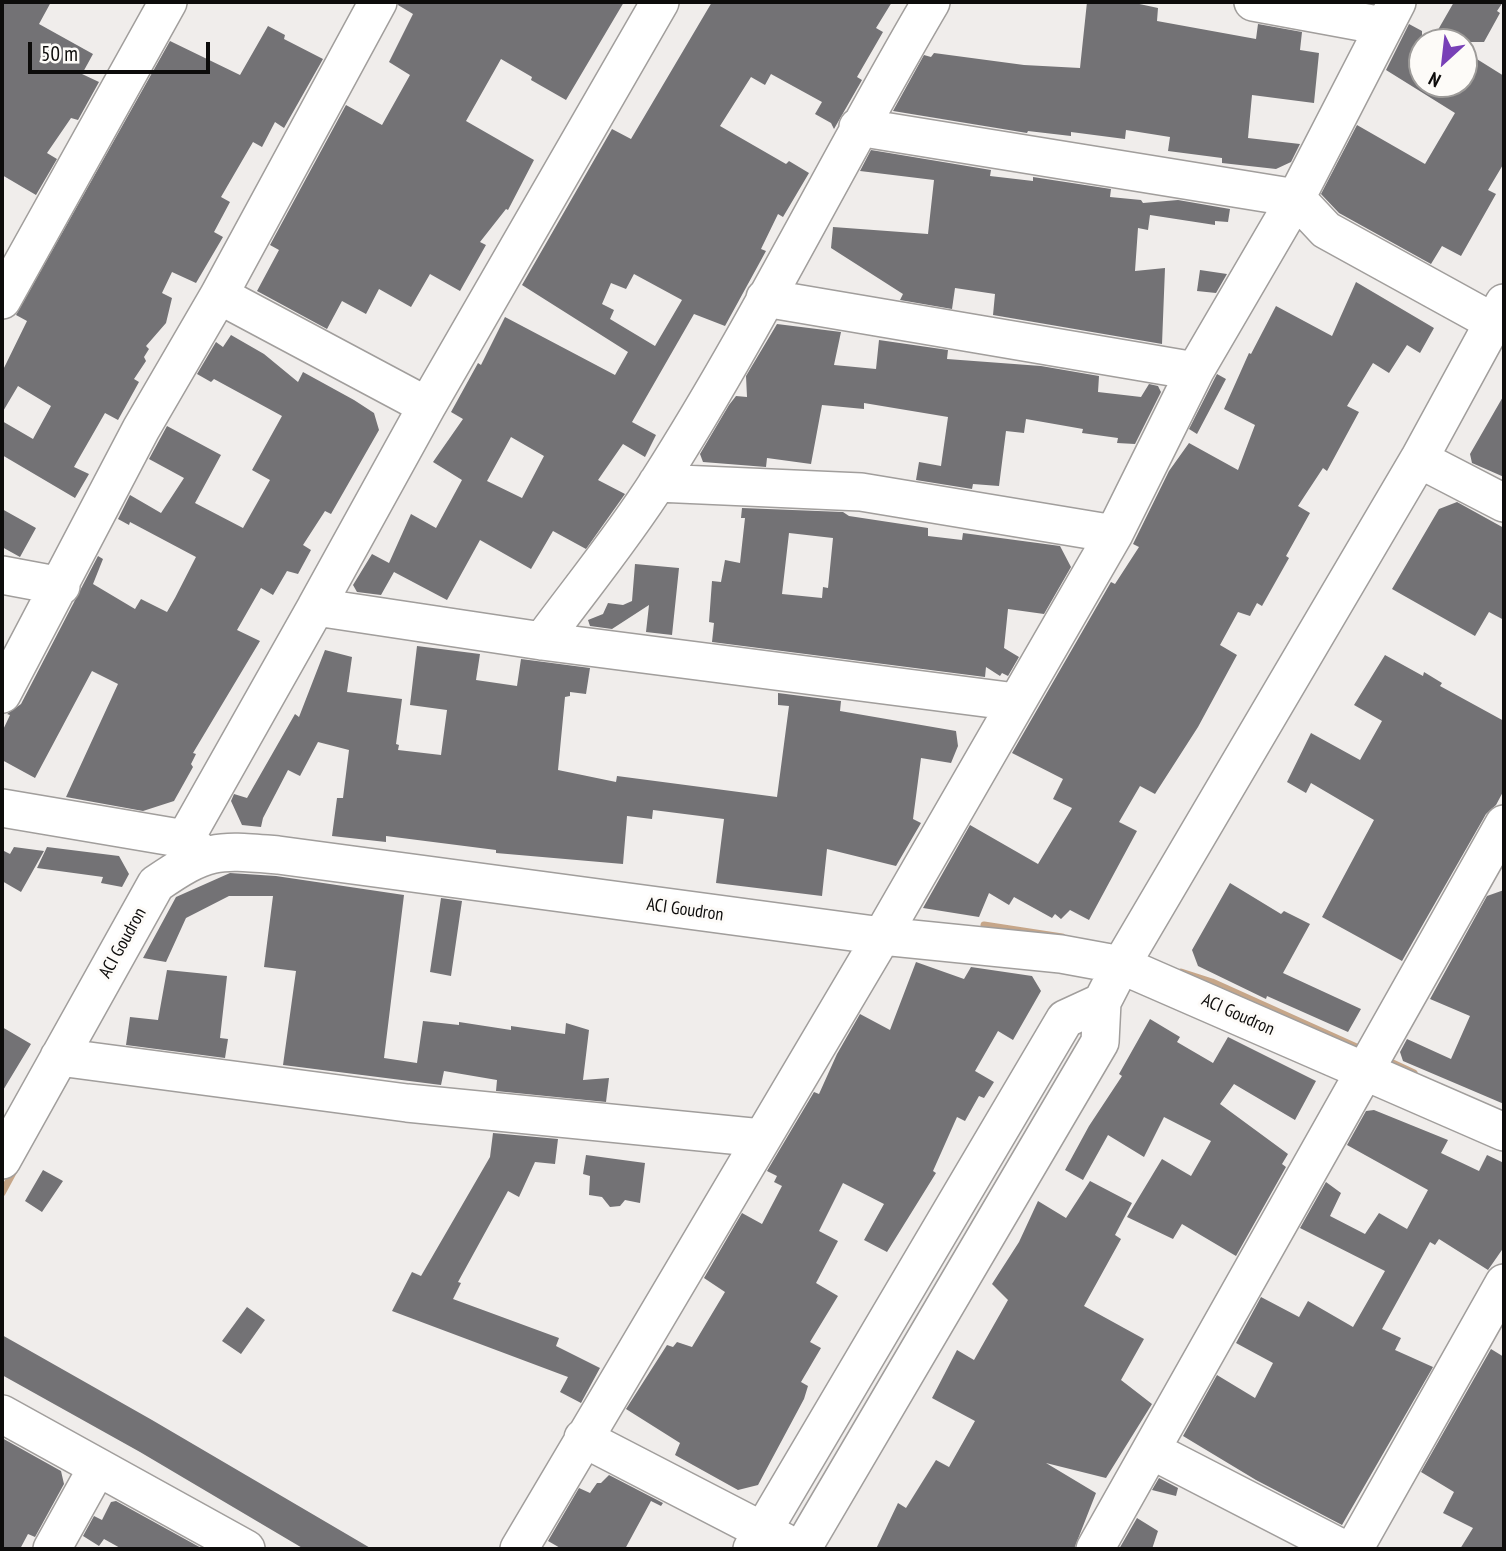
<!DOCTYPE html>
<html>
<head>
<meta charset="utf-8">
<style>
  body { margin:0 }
  #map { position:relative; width:1506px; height:1551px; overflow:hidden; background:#f0edeb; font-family:"PT Sans Narrow",sans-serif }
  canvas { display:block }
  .frame { position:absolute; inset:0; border:4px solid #0d0c0b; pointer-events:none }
  .north { position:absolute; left:1408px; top:28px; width:70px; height:70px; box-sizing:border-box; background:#fdfbf8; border:2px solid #9d9b99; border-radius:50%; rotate:207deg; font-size:19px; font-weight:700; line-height:28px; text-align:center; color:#0d0c0b }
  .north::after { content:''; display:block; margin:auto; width:24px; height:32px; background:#7840b7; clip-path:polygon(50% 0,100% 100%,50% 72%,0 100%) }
  .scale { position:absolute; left:28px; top:42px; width:182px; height:32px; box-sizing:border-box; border:4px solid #0d0c0b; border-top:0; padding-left:9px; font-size:21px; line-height:24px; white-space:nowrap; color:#0d0c0b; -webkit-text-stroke:5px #fdfbf8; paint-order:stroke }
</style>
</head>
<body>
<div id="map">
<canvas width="1506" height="1551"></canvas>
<div class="frame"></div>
<div class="north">N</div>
<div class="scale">50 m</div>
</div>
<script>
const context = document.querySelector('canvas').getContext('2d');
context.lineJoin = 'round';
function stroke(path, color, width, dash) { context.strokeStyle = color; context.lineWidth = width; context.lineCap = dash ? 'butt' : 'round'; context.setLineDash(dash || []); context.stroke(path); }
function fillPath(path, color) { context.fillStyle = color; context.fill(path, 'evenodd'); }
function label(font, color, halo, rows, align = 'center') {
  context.font = font + ' "PT Sans Narrow",sans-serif'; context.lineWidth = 6; context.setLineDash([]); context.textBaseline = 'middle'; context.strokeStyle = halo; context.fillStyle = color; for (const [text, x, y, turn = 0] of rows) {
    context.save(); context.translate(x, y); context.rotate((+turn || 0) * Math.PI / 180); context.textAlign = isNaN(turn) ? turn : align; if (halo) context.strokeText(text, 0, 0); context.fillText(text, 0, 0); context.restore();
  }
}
stroke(new Path2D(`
  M984 925 1062 937
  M1181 972 1212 982 1363 1050
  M1384 1059 1414 1073
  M2 1193 15 1169`), '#c6a689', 7);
fillPath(new Path2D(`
  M2 2H51L39 24 93 54 82 74 99 82 78 120 71 118 47 153 57 159 36 195 2 175Z
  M399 2H624L566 100 531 80 532 77 501 59 466 121 534 160 508 210 506 209 480 242 486 245 460 291 430 274 411 307 379 289 366 314 342 301 327 329 257 291 279 250 270 245 346 105 382 125 410 75 389 62 413 14 398 5Z
  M712 2H892L876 28 883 32 857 77 862 80 834 129 831 123 815 114 822 102 771 74 765 85 751 77 720 126 786 164 789 161 809 173 783 217 778 214 761 249 766 251 725 326 694 314 632 422 656 435 645 457 623 444 598 480 625 494 586 549 553 531 531 569 480 540 447 600 394 572 381 595 357 592 353 585 372 554 389 563 411 514 436 528 462 480 433 462 463 419 451 412 478 363 481 365 505 317 615 375 628 352 522 285 612 129 631 139ZM634 274 682 300 655 346 610 319 614 310 602 304 611 283 626 289ZM511 437 544 456 522 498 487 481Z
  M1087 2H1130L1158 8 1157 21 1256 39 1258 24 1302 32 1300 50 1319 53 1314 103 1252 95 1248 138 1300 144 1291 162 1276 169 1222 163V158L1168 151 1170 137 1126 130 1125 139 1071 132V136L1028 131 1027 133 893 111 924 55 931 57 934 53 1024 65 1080 68Z
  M1454 2H1503L1497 11 1500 13 1484 42H1431Z
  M1409 24 1422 31V84H1464V51L1504 76V163L1488 190 1496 194 1461 256 1442 246 1431 264 1339 213 1321 194 1357 125 1425 164 1455 113 1386 70Z
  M268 26 285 35 284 39 323 59 284 128 275 122 262 147 253 142 221 197 230 202 214 232 223 237 196 283 172 272 162 293 172 298 166 323 146 346 149 349 144 357 146 361 134 379 139 382 118 420 105 413 74 467 89 474 75 498 2 455V421L33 439 51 406 18 386 2 413V372L27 321 16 315 170 41 240 75Z
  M871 150 991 170 990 176 1033 181V177L1111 189 1110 197 1141 200 1143 203 1178 200 1230 209 1228 222 1215 221V225L1150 215 1148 230 1138 228 1135 271 1165 268 1162 344 993 315 995 294 955 288 952 309 900 300 903 294 831 248 833 227 928 234 934 180 860 171Z
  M1200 270 1227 274 1216 293 1197 291Z
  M1356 282 1434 328 1420 353 1407 345 1389 373 1373 363 1347 406 1359 412 1327 471 1323 468 1298 506 1310 513 1286 556 1289 558 1262 606 1257 603 1250 616 1238 612 1220 645 1237 655 1198 727 1155 794 1140 786 1119 822 1137 831 1089 920 1070 910 1061 919 1055 914 1052 918 1014 897 1009 905 989 893 979 917 923 908 970 825 1038 864 1072 808 1053 799 1063 779 1012 753 1111 582 1115 584 1139 547 1133 544 1169 471 1189 443 1238 470 1255 425 1224 409 1249 353 1251 354 1276 306 1332 336Z
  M777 324 841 332 834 365 876 369 879 340 948 350 947 359 1041 366 1099 376 1098 392 1141 397 1149 384 1158 386 1161 392 1135 444 1117 443 1118 438 1082 433 1083 429 1026 419 1024 433 1006 431 999 486 973 484 972 489 916 480 919 462 941 466 948 417 864 403V409L822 405 811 464 767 458 766 467 703 462 700 454 729 405 736 396 747 397 746 376Z
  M231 335 264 354 298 382 303 372 354 400 374 413 379 430 331 514 325 511 303 545 311 550 298 574 287 571 273 595 261 588 237 630 260 641 193 753 196 754 191 764 193 767 174 801 143 811 66 797 118 684 92 671 35 778 2 760V732L10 715 7 714 21 704 98 556 103 559 93 584 135 609 141 599 167 612 175 598 196 557 130 522 129 525 118 519 130 495 161 513 184 478 149 459 167 426 221 455 195 503 243 528 270 480 252 470 282 416 214 379 211 382 197 374 216 342 223 347Z
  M1217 374 1226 379 1197 434 1189 429Z
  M1504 395V477L1472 463 1470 454Z
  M1457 502 1504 528V620L1489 612 1475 636 1392 589 1439 509Z
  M742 508 843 512 849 516 928 528V536L962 540 963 533 1060 546 1071 567 1044 614 1008 609 1004 648 1019 657 1008 676 1002 673 1000 676 986 667 985 677 712 642 714 623 709 622 712 581 721 582 725 560 740 563 745 518H741ZM789 533 833 538 828 588 823 587 822 598 782 594Z
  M2 509 36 528 20 557 2 547Z
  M635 564 679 568 672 635 646 632 649 605 612 629 590 626 588 620 603 614 608 603 623 605 632 601Z
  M417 646 480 654 476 680 517 686 521 659 590 668 586 694 570 692V696L565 697 558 770 616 782 617 776 777 797 789 706 778 705V693L841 701 840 711 956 731 958 746 951 763 921 758 913 819 921 823 896 866 827 849 822 896 716 883 724 819 653 810 652 819 627 816 623 864 496 853V850L386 836V842L332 836 337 798H343L349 750 318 742 300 776 288 770 263 818 261 827 242 825 231 801 234 794 247 798 295 714 299 717 325 650 352 657 347 692 402 699 396 744 399 745 398 750 441 755 447 710 410 705Z
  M1385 655 1423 676 1424 672 1442 683 1440 686 1504 721V790L1496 805 1486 814 1402 961 1322 917 1374 820 1311 783 1306 793 1287 782 1311 733 1360 760 1382 721 1354 705Z
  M14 847 44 851 21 892 2 881V850L10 854Z
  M47 847 119 856 129 874 122 887 101 883 103 877 37 868Z
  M230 873 276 876 404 895 384 1058 417 1063 423 1021 459 1025V1022L511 1030V1026L565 1034 566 1023 589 1030 583 1080 609 1078 606 1102 496 1091 497 1080 444 1071 441 1085 283 1065 296 971 264 967 273 896H229L186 918 166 962 143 958 176 897Z
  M1230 883 1281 914 1284 911 1310 924 1283 973 1361 1009 1348 1032 1267 996 1266 999 1198 966 1192 950Z
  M1504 890V1104L1403 1061 1400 1052 1407 1039 1451 1059 1470 1016 1430 999 1487 896Z
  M441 898 462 901 451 976 430 972Z
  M916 962 964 979 971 967 1032 976 1041 991 1013 1040 998 1031 975 1071 994 1082 984 1098 979 1096 965 1121 957 1117 933 1171 936 1173 887 1252 864 1240 884 1204 843 1183 819 1231 838 1241 816 1283 838 1296 810 1342 821 1348 801 1382 808 1386 804 1399 758 1485 738 1490 675 1455 680 1443 626 1409 667 1345 673 1347 677 1342 692 1347 725 1292 704 1278 742 1213 762 1224 782 1186 774 1182 777 1176 767 1171 814 1092 819 1094 837 1054 860 1014 890 1030Z
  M167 970 227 976 220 1038 228 1039 225 1058 126 1045 130 1017 158 1020Z
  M1150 1019 1180 1037 1177 1042 1213 1063 1228 1037 1316 1081 1295 1120 1234 1084 1220 1104 1288 1154 1282 1164 1286 1167 1236 1256 1182 1224 1173 1239 1127 1217 1162 1159 1191 1176 1211 1141 1164 1117 1144 1157 1108 1135 1083 1180 1065 1170 1089 1126 1122 1076 1119 1074Z
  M2 1027 31 1044 2 1092Z
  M1374 1110 1448 1140 1441 1153 1479 1171 1487 1155 1504 1163V1247L1488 1270 1439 1239 1435 1245 1430 1242 1382 1329 1401 1338 1395 1350 1433 1367 1342 1525 1256 1480 1183 1436 1217 1375 1255 1398 1273 1363 1236 1343 1261 1297 1299 1317 1308 1301 1353 1327 1385 1271 1300 1228 1326 1182 1341 1193 1330 1216 1365 1234 1379 1213 1407 1229 1428 1190 1347 1145 1366 1111Z
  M493 1133 558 1139 555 1164 535 1162 519 1197 508 1191 458 1282 461 1283 453 1299 559 1338 556 1346 600 1368 581 1403 560 1392 568 1377 392 1311 412 1272 421 1276 490 1157Z
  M586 1155 645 1163 640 1203 625 1200 620 1206 610 1207 602 1197 589 1195 590 1176 583 1174Z
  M43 1170 63 1181 42 1212 25 1201Z
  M1090 1181 1132 1203 1115 1235 1121 1239 1084 1306 1144 1339 1121 1380 1152 1404 1106 1478 1046 1463 1096 1493 1074 1549H876L898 1503 906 1508 936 1460 949 1467 975 1421 932 1398 957 1350 974 1360 1008 1300 992 1284 1019 1242 1038 1201 1066 1218Z
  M247 1307 265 1320 241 1354 222 1341Z
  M2 1335 152 1420 372 1549H304L140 1452 2 1375Z
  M1491 1349 1504 1357V1549H1460L1473 1528 1443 1513 1454 1492 1421 1472Z
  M2 1438 61 1471 64 1484 35 1537 28 1534 20 1549H2Z
  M609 1475 663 1503 661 1506 651 1501 625 1549H562L548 1541 579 1488 590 1493 597 1483H601Z
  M1159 1478 1178 1488 1176 1496 1152 1490Z
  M116 1501 203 1549H122L104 1539 99 1546 83 1536 94 1516 102 1520 111 1502Z
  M1137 1518 1158 1531 1152 1549H1119Z`), '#737275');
const minor = new Path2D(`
  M660 2 427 406 316 607 542 641 1016 702
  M1253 2 1383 26
  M858 127 1296 198 1326 230 1493 322
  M219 295 427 406
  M765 298 1195 371
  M2 300 168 2
  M1419 459 1504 503
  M657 483 861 492 1114 534
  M2 575 61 586
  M542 641C581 588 623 537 658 482 757 327 838 160 931 2
  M2 694 141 429 219 295 378 2
  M2 808 185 839 204 855
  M185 839 316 607
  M59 1057 407 1103 762 1138
  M2 1160 156 884C208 848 217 850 278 855L882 936 1061 954 1121 965 1504 1132
  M2 1414 246 1549
  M583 1438 784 1542
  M1151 1450 1343 1549
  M52 1549 97 1468
  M519 1549 882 936 1114 534 1195 371 1296 198 1397 2
  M752 1549 1065 1019 1102 1002
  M802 1549 1100 1042 1102 1002 1121 965 1419 459 1504 303
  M1095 1549 1504 824
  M1354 1549 1504 1283`);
stroke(minor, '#a19e9c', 40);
stroke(minor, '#fff', 37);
label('18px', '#0d0c0b', '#fdfbf8', [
  ["ACI Goudron",685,910,8],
  ["ACI Goudron",123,943,-61],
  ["ACI Goudron",1238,1015,24]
]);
</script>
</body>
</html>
